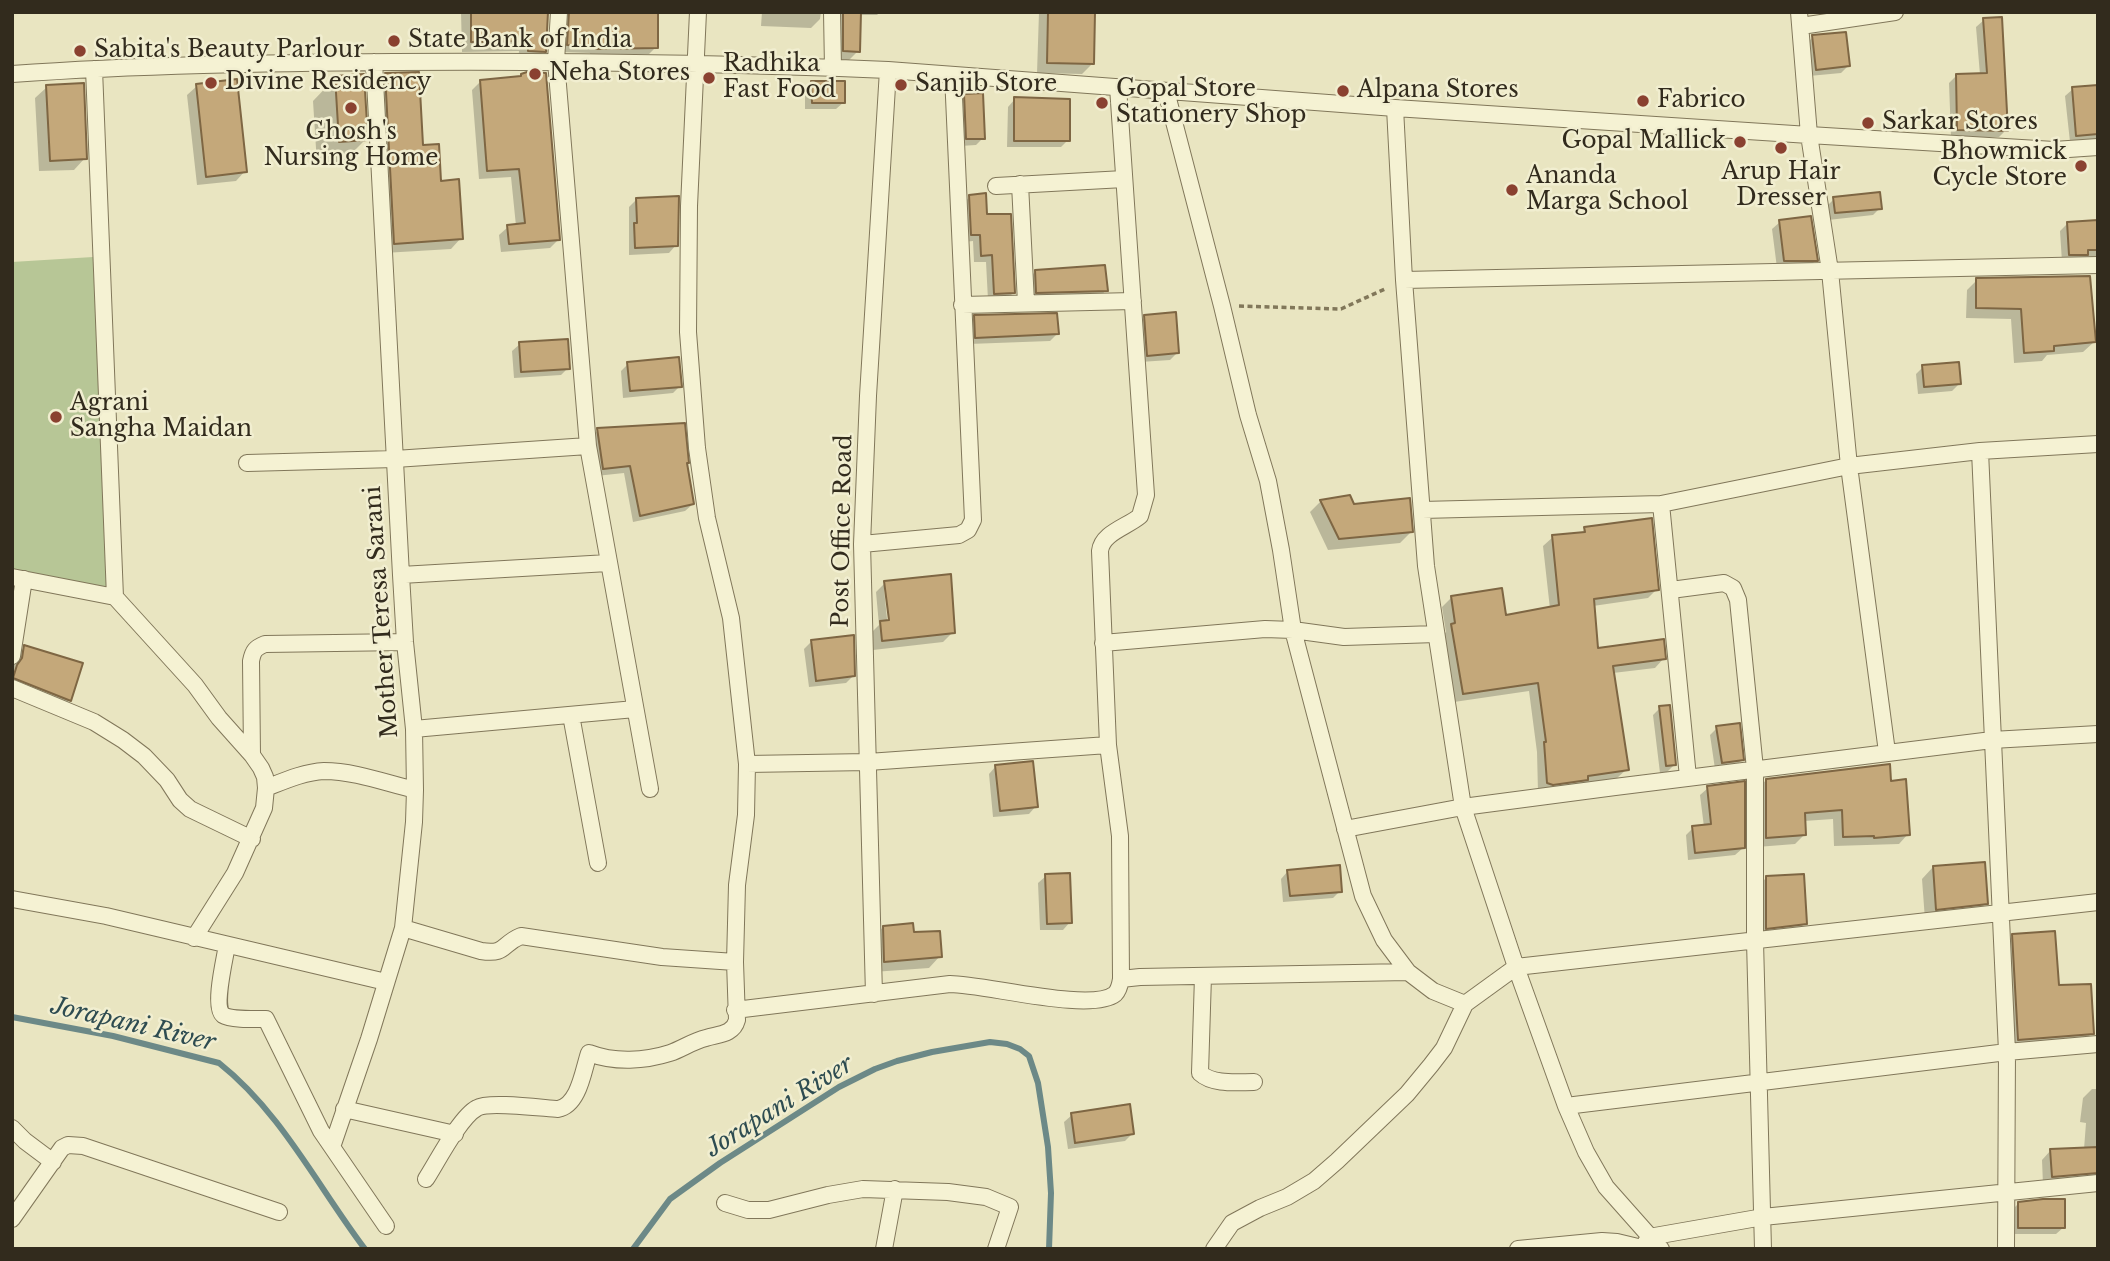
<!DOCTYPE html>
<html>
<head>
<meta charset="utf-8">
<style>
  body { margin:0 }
  #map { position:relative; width:2110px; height:1261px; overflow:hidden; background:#e9e5c1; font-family:"Libre Baskerville",serif }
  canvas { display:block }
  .frame { position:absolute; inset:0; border:14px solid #322b1d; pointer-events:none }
</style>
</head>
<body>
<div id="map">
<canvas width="2110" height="1261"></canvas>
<div class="frame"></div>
</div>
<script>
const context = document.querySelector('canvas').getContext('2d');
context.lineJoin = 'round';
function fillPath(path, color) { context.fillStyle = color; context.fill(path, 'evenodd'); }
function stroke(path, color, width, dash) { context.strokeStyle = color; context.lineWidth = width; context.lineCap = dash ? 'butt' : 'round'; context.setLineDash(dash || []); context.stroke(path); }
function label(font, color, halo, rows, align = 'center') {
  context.font = font + ' "Libre Baskerville",serif'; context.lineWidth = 5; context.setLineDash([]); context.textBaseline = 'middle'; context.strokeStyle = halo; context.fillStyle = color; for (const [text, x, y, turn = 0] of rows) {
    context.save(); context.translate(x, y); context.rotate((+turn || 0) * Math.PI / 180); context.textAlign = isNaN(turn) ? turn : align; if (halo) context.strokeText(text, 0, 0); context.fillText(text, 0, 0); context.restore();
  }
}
fillPath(new Path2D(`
  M93 257 108 587 12 572V262Z`), '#b7c696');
fillPath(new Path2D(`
  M461 12H547L544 51 534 61H518L519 51 462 52Z
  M559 12H656V47L649 54 589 56 590 53 561 52Z
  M762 12H821L820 19 811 28 761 26Z
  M828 12H880L877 15H859L858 51 849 60H835Z
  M1039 12H1093L1092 64 1082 74 1037 73Z
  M1984 20 2006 130 1999 137H1951L1949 83 1956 76 1980 75 1976 27Z
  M1813 37 1848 66 1841 73 1809 76 1806 44Z
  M386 75 440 183 461 238 451 249 384 253 375 85Z
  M335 78 366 139 343 162 317 164 313 101Z
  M481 81 559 239 550 248 501 252 499 235 508 227 516 226 511 177 479 179 472 90Z
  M812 82 844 102 836 109H805V90Z
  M197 86 245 171 236 181 197 185 187 95Z
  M2098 86V140L2070 142 2065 96 2073 89Z
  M47 87 85 158 74 170 39 171 35 98Z
  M965 96 983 138 976 145 960 146 958 103Z
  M1015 99 1068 140 1061 147H1007L1008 107Z
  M970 197 985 216 1013 293 1006 300H988L986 262H974L973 241 964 242 962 204Z
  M637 199 676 245 669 253 629 255V207Z
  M1834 199 1880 208 1873 215 1828 220 1827 206Z
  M1780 222 1816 260 1809 267 1777 268 1772 229Z
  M2098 222V256L2084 257 2079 261 2062 262 2060 231 2067 224Z
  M1036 271 1106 290 1099 298 1029 299 1028 279Z
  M1977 280 2094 342 2083 352 2047 355 2042 361 2014 363 2011 319 1966 318 1967 290Z
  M975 317 1057 334 1050 341 969 344 968 324Z
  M1145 317 1177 353 1170 360 1140 362 1138 324Z
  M520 344 568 368 561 375 514 378 512 351Z
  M628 364 680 386 673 393 623 398 621 371Z
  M1923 367 1959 384 1952 391 1918 394 1916 374Z
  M598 430 687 463 693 504 685 511 633 522 624 473 596 476 591 437Z
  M1321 501 1353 505 1411 532 1400 543 1328 550 1310 512Z
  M1585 529 1657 589 1648 598 1593 606 1597 650 1664 658 1655 668 1613 673 1627 769 1617 778 1538 792 1537 752 1529 691 1454 702 1443 635 1446 632 1442 607 1451 598 1504 617 1550 609 1543 546 1553 537 1580 534Z
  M885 583 953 632 943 642 873 650 871 633 879 625 876 592ZM884 589H887L891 629H888Z
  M812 641 853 676 846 683 809 687 804 649Z
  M25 647 70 700 58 711 12 693 14 658Z
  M1660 708 1674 765 1667 772 1660 773 1653 715Z
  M1717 728 1742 760 1734 767 1715 769 1710 735Z
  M996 766 1036 806 1029 814 993 817 989 774Z
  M1766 780 1889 782 1908 834 1899 844 1834 846 1833 819 1804 821V835L1795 844 1757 847V790Z
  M1708 788 1743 848 1735 855 1688 860 1686 835 1693 828 1704 827 1700 795Z
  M1933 867 1986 903 1975 914 1925 920 1922 879Z
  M1288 871 1340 891 1333 898 1283 902 1281 879Z
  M1046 876 1070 922 1063 930H1040L1038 883Z
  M1766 878 1805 923 1793 935 1755 939V889Z
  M883 927 912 934 940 956 929 968 873 972 872 939Z
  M2013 936 2092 1033 2082 1043 2009 1050 2003 946Z
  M2092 1089H2098V1183L2043 1185 2042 1160 2051 1150 2084 1149 2086 1123 2080 1122 2083 1098Z
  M1072 1115 1133 1133 1125 1141 1068 1149 1064 1122Z
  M2019 1203 2064 1227 2056 1234H2012L2011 1211Z`), '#0003');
stroke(new Path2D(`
  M12 1017 113 1036 219 1063C281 1112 318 1187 365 1249
  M633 1249 670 1199 720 1163 839 1087 875 1069 897 1061 932 1052 990 1042 1007 1044 1020 1049 1029 1056 1038 1083 1048 1147 1051 1193 1049 1249`), '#6c8987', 6);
const building = new Path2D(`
  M471 12H548L546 52 528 51V41L471 42Z
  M569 12H658V48L596 49V46L567 45Z
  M843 12H861L860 52 843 51Z
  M1048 12H1095L1094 64 1047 63Z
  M2002 17 2008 131 1957 130 1956 74 1987 73 1983 18Z
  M1846 32 1850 66 1816 70 1812 35Z
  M419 72 423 145 439 144 441 181 459 179 463 239 394 244 385 73Z
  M527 72 546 73 560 240 509 244 507 225 525 223 519 169 487 171 480 80 521 76V74Z
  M364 74 368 140 339 142 335 76Z
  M237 79 247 172 206 177 196 84Z
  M811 81H845V103H812Z
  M84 83 87 159 50 161 46 85Z
  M2098 85V134L2076 136 2072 87Z
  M983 93 985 139H966L964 94Z
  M1014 97 1070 99V141H1014Z
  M1880 192 1882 209 1835 213 1833 197Z
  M986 193 987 214H1011L1015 293 994 294 992 255 981 256 980 235H971L969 195Z
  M679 196 678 246 635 248 634 223H637L636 198Z
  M1811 216 1818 261H1784L1779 220Z
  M2098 220V250H2088V255H2069L2067 222Z
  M1105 265 1108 291 1036 293 1035 270Z
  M2090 276 2096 342 2054 346V351L2024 353 2021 309 1976 308V278Z
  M1176 312 1179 353 1147 356 1144 315Z
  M1057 313 1059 334 975 338 974 315Z
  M568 339 570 369 521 372 519 342Z
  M679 357 682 387 630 391 627 362Z
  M1959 362 1961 384 1924 387 1922 365Z
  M685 423 689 463H687L694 504 640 516 630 466 603 469 597 428Z
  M1350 495 1354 504 1410 498 1413 532 1339 539 1320 500Z
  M1652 518 1659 590 1594 599 1598 648 1664 639 1666 659 1613 666 1629 770 1588 776V780L1553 785 1547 783 1544 742H1546L1538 683 1463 694 1451 624 1455 623 1451 596 1502 588 1506 615 1559 605 1552 535 1585 532 1584 527Z
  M951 574 955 633 882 641 880 621 889 620 884 581Z
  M854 635 855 676 816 681 811 640Z
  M24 645 83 663 71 701 13 678 17 665 22 658Z
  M1670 705 1676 765 1666 766 1659 706Z
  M1740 723 1744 760 1722 763 1716 726Z
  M1033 761 1038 807 1000 811 995 765Z
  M1890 764 1891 781 1906 779 1910 835 1874 838V836L1843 837 1842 810 1805 813 1806 835 1766 838V779Z
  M1745 781V848L1695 853 1692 826 1711 824 1707 786Z
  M1985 862 1988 904 1936 910 1933 866Z
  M1340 865 1342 892 1290 896 1287 870Z
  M1070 873 1072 923 1047 924 1045 874Z
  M1804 874 1807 924 1766 929V876Z
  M913 923 914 932 940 931 942 957 884 962 883 926Z
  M2055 931 2059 985 2091 984 2094 1034 2018 1040 2012 934Z
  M1130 1104 1134 1134 1075 1143 1071 1113Z
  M2098 1147V1173L2052 1177 2050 1149Z
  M2043 1199H2065V1228H2018V1202Z`);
fillPath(building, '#c4a87a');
stroke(building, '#7e6643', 2);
const minor = new Path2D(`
  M559 12 556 61 588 446 650 789
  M832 12 833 68
  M1799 12 1809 135 1830 271 1849 466 1887 752
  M1801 26 1895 12
  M94 69 115 597
  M12 74C139 65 267 63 394 62 559 61 724 63 888 70L1395 108 1809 135 2054 150 2098 147
  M1118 87 1146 495 1140 516C1127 527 1102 533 1100 551L1108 745 1120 836 1121 979
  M1166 91 1222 306 1248 415 1268 481 1281 550 1293 630 1363 896 1384 940 1408 972
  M1395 108 1404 280 1426 566 1463 807 1516 967 1566 1106 1586 1152 1606 1187 1661 1249
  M1020 184 1026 303
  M996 186 1124 179
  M1404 280 2098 265
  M962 305 1133 301
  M1980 451 2007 1052 2006 1249
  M247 463 395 459 588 446
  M1661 504 1688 777
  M1422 510 1661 504 1849 466 1980 451 2098 444
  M862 544 959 535 968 530 973 520 953 75
  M401 575 608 563
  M12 577 115 597 195 685 219 718 252 755 261 768 265 777 266 788 264 808 235 873 194 938
  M1671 590 1724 583 1733 588 1738 600 1755 769V941L1763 1249
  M1103 643 1265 629 1293 630 1344 637 1436 634
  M12 656 24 579
  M12 688 94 722 123 740 144 756 167 780 180 800 190 809 252 839
  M571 715 598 863
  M414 729 635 709
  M252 755 251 661C253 651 255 648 265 644L405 642
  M747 764 868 762 1108 745
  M266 788C284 781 304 772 324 771 354 771 386 783 415 790
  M1345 829 1463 807 1615 787 1992 740 2098 734
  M12 899 106 916 386 982
  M403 928 481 951C507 955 501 944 521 936L662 957 735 962
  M227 945C225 958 213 1007 223 1015 231 1020 256 1019 266 1019L321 1131 386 1226
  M1203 976 1200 1073C1213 1085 1237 1082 1254 1082
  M874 994 862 544 868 396 888 70
  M735 1010 950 984C984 984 1091 1013 1115 994 1119 990 1120 985 1121 979L1140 977 1408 972 1433 991 1465 1004
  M1566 1106 2007 1052 2098 1044
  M344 1109 455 1134
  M12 1128 25 1141 53 1162
  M332 1147 369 1039 403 928 414 822 415 790 414 729 405 642 401 575 374 62
  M426 1179C437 1162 460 1117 477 1108 488 1101 542 1108 558 1109 579 1105 583 1071 589 1053 615 1063 645 1061 670 1053 682 1049 693 1041 706 1038 718 1034 733 1035 737 1020L735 962 737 885 746 815 747 764 731 618 707 518 697 448 688 332 689 206 698 12
  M725 1203 748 1210H769L828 1195 863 1189 948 1192 986 1197 1010 1207 996 1249
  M12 1219 62 1148 68 1145 83 1146 279 1212
  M884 1249 895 1189
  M1214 1249 1232 1223 1260 1208 1287 1197 1314 1181 1337 1161 1407 1094 1431 1065 1444 1048 1465 1004 1516 967 2098 902
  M1518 1249 1602 1241 1617 1242 1642 1248
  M1642 1249 1649 1237 1763 1217 2098 1183`);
stroke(minor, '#81775a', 18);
stroke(new Path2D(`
  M1239 306 1341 309 1387 288`), '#81775a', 3.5, [5, 3.5]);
stroke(minor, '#f5f2d3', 16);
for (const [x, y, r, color] of [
  [394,41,7,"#8a4130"],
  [80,51,7,"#8a4130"],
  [535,74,7,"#8a4130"],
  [709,78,7,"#8a4130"],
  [211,83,7,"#8a4130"],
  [901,85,7,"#8a4130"],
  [1343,91,7,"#8a4130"],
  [1643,101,7,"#8a4130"],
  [1102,103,7,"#8a4130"],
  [351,108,7,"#8a4130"],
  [1868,123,7,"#8a4130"],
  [1740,142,7,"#8a4130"],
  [1781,148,7,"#8a4130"],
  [2081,166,7,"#8a4130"],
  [1512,190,7,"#8a4130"],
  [56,417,7,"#8a4130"]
]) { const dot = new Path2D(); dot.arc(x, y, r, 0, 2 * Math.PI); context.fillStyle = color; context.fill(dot); stroke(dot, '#f1eed0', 2.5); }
label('23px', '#322b1d', '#f1eed0', [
  ["State Bank of India",408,41],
  ["Sabita's Beauty Parlour",94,51],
  ["Radhika",723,65],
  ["Fast Food",723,91],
  ["Neha Stores",549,74],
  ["Divine Residency",225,83],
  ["Sanjib Store",915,85],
  ["Gopal Store",1116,90],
  ["Stationery Shop",1116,116],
  ["Alpana Stores",1357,91],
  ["Fabrico",1657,101],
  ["Sarkar Stores",1882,123],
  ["Ghosh's",351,133,"center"],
  ["Nursing Home",351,159,"center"],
  ["Gopal Mallick",1726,142,"right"],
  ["Bhowmick",2067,153,"right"],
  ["Cycle Store",2067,179,"right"],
  ["Arup Hair",1781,173,"center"],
  ["Dresser",1781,199,"center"],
  ["Ananda",1526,177],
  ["Marga School",1526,203],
  ["Agrani",70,404],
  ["Sangha Maidan",70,430]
], 'left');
label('23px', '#322b1d', '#f1eed0', [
  ["Post Office Road",843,531,-89],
  ["Mother Teresa Sarani",382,612,-94]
]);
label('italic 24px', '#2e4c51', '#f1eed0', [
  ["Jorapani River",133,1025,13],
  ["Jorapani River",780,1107,-32]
]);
</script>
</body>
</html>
